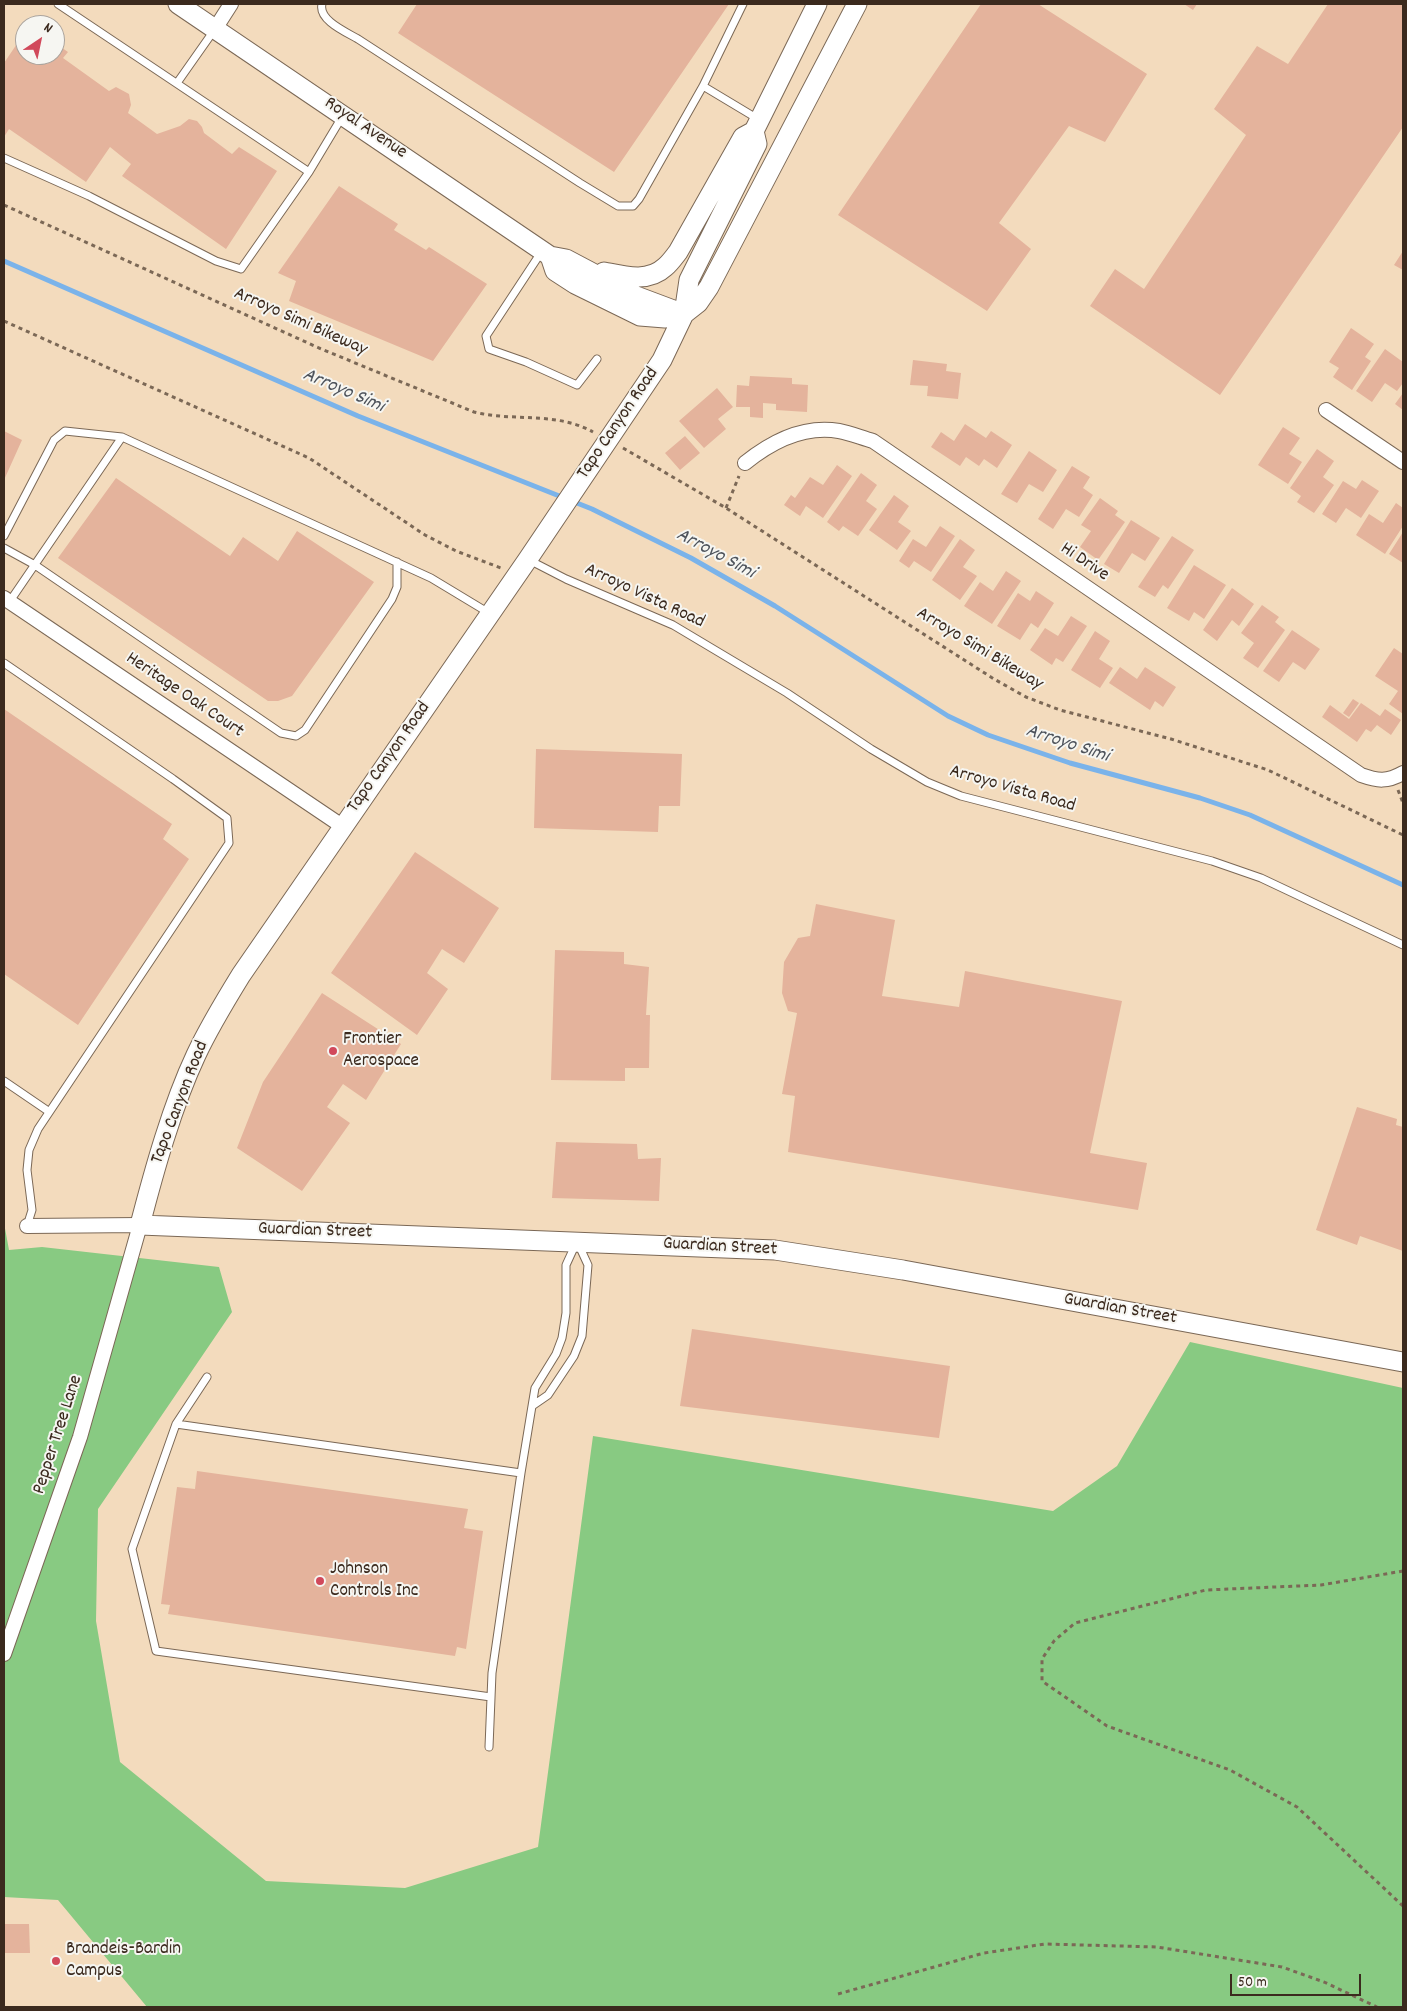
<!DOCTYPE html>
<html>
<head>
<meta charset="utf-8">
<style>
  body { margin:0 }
  #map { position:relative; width:1407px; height:2011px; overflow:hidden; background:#f3dbbd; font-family:Dekko,sans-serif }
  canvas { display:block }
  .frame { position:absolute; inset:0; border:5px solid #3b2a1e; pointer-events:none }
  .north { position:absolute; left:15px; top:15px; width:50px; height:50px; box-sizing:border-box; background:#f6f6f2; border:1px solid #aba49d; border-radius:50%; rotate:34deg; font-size:14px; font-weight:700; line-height:20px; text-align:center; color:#3b2a1e }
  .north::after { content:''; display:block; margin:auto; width:18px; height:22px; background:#d1495b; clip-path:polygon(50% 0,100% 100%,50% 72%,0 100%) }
  .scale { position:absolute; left:1230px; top:1974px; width:131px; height:22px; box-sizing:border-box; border:2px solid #3b2a1e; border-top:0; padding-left:6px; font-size:15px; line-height:18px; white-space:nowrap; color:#3b2a1e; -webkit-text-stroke:4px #f6f6f2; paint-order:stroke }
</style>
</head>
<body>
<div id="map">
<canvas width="1407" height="2011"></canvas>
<div class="frame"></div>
<div class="north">N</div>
<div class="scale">50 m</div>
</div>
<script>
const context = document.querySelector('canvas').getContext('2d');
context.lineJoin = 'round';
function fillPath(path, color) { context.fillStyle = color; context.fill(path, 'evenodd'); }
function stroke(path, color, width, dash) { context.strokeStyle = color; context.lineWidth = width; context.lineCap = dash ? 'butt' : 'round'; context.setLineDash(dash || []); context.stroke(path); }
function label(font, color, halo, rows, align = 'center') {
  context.font = font + ' Dekko,sans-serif'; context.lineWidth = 4; context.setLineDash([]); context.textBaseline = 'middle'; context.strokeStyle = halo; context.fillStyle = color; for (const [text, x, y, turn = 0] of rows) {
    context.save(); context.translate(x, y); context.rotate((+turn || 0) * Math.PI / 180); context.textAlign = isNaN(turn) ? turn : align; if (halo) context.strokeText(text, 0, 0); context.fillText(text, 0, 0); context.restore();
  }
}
fillPath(new Path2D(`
  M4 1223 9 1250 42 1247 219 1267 232 1312 98 1509 96 1621 120 1762 266 1881 405 1888 538 1847 593 1436 1053 1511 1117 1466 1190 1342 1403 1388V2007H147L58 1900 4 1897Z`), '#88ca82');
stroke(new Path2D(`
  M4 261 358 416 592 509 691 558 775 606 948 716 988 735 1070 763 1200 798 1250 815 1403 885`), '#7ab3ea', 5);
fillPath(new Path2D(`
  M417 4H729L614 172 398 33Z
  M981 4H1038L1147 74 1105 142 1069 126 999 223 1031 249 987 311 838 215Z
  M1184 4H1197L1193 10Z
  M1328 4H1403V127L1220 395 1090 306 1115 269 1144 289 1246 135 1214 109 1257 46 1288 64Z
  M25 32V55H55V43L68 52 63 58 109 91 116 87 129 94 131 105 128 113 157 134 180 126 189 119 197 121 202 127 204 133 232 154 239 147 277 171 226 249 122 176 131 164 110 147 86 182 9 129 4 137V63Z
  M339 186 398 224 394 230 426 250 429 247 487 284 433 361 289 301 296 281 278 273Z
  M1403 251V270L1394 265Z
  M1351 328 1374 344 1365 357 1371 361 1352 390 1333 377 1339 368 1329 362Z
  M1385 349 1403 362V383L1397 391 1385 383 1372 402 1356 391Z
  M913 360 947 364 946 371 961 373 958 399 927 396 928 386 910 385Z
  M750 376 792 378V384L808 385 807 412 776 410V404L763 403V418L750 417V407H736L737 385 749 386Z
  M717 388 733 407 718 419 726 429 704 448 679 421Z
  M1403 393V410L1395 404Z
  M965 424 986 438 991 431 1012 445 997 468 984 459 979 466 966 457 960 466 931 447 941 432 954 441Z
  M1283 427 1300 438 1289 454 1302 462 1288 484 1258 465Z
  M4 431 22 440 4 480Z
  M685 436 700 453 680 470 665 453Z
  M1317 449 1334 461 1323 477 1334 485 1314 513 1297 502 1301 496 1290 488Z
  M1029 451 1057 470 1043 492 1029 484 1017 503 1001 494Z
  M837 465 852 476 823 518 806 506 800 516 784 505 791 495 795 498 810 477 823 485Z
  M1072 466 1090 477 1083 488 1093 495 1079 517 1066 509 1053 529 1038 519Z
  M861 473 877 485 866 501 877 509 858 536 843 526 839 531 827 522Z
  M116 478 230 556 243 537 278 561 297 531 374 582 292 696 278 701H268L58 558Z
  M1362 480 1379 491 1361 518 1346 508 1336 523 1322 514 1343 481 1356 489Z
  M894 495 909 506 898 522 911 531 897 550 869 530Z
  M1100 498 1118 511 1115 515 1125 522 1098 560 1080 547 1091 531 1081 525Z
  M1396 503 1403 508V526L1385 554 1356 535 1369 514 1383 523Z
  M1131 520 1160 538 1145 561 1132 553 1119 573 1104 564Z
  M940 526 955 536 931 572 914 561 909 568 899 561 913 539 926 547Z
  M1403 532V563L1389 554Z
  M1172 536 1194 550 1168 589 1163 585 1155 597 1138 587Z
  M960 539 975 550 963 567 977 576 960 600 932 580Z
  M1194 565 1226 585 1204 619 1194 612 1189 621 1167 608Z
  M1006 571 1021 581 992 624 964 606 980 582 993 591Z
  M1232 588 1254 604 1239 626 1232 620 1217 641 1203 630Z
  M1036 591 1054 603 1038 628 1031 623 1020 640 997 626 1018 593 1030 601Z
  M1262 605 1279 617 1275 622 1285 630 1258 668 1243 658 1254 643 1241 633Z
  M1071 616 1087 626 1063 662 1056 658 1052 665 1030 650 1045 628 1058 636Z
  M1292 630 1320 649 1305 670 1293 662 1279 682 1263 671Z
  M1095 631 1110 641 1099 659 1113 668 1100 688 1071 670Z
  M1394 648 1403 654V714L1389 704 1398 691 1375 676Z
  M1120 667 1137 679 1145 667 1176 687 1163 707 1155 701 1150 710 1109 683Z
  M1353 699 1359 703 1349 717 1343 713Z
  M1361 703 1380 716 1385 709 1401 720 1391 735 1377 725 1371 732 1366 729 1357 742 1322 717 1330 705 1349 719Z
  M4 709 172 824 163 839 189 859 78 1025 4 974Z
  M536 749 682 754 680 806H659L658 832 534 828Z
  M415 852 499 908 464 963 442 949 427 973 448 989 417 1035 331 973Z
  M816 904 895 920 882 996 959 1007 965 971 1122 1001 1090 1153 1147 1163 1138 1210 788 1152 795 1096 782 1094 797 1013 788 1011 782 993 784 962 798 938 810 936Z
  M555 950 624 952V964L649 967 646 1015H650L649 1068H625V1081L551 1080Z
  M322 993 401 1044 366 1100 343 1084 327 1107 350 1123 302 1191 237 1148 263 1082Z
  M1357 1107 1397 1119 1396 1125 1403 1127V1251L1360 1236 1357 1245 1316 1230Z
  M556 1142 637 1144 638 1159 661 1158 659 1201 552 1198Z
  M692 1329 950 1366 939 1438 680 1406Z
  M197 1471 468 1509 464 1528 483 1531 466 1649 457 1647 455 1656 168 1614 170 1605 161 1604 177 1487 195 1489Z
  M5 1924H29L30 1953H4Z`), '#e4b39c');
const lane = new Path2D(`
  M322 4C318 20 346 32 358 39L580 183 618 206H633L639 199 703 86 743 4
  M177 83 215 29
  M703 86 758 119
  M4 158 89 196 216 261 241 269 309 172 58 4
  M309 172 342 117
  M542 251 486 336 489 349 526 362 577 385 597 359
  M4 536 54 440 65 431 122 437
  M4 548 35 565 281 733 296 736 305 730 392 599 397 587V562
  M529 560 566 579 673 625 787 693 871 749 927 782 961 796 1212 861 1261 878 1403 945
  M10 601 122 437 431 578 489 613
  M4 663 173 779 227 818 229 843 38 1129 29 1150 27 1170 32 1210 27 1226
  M4 1081 48 1111
  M577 1241 588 1265 582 1336 574 1356 548 1395 532 1406 535 1388 556 1354 562 1338 566 1313V1265Z
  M207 1377 176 1424 521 1473 532 1406
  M176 1424 132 1549 156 1651 491 1697
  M489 1747 492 1673 521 1473`);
const street = new Path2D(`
  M215 29 231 4
  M1326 410 1403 462
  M745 463C771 442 804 425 839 431 850 433 862 438 873 441L1361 775C1378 781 1387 782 1403 773
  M4 598 342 826
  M4 1654 80 1437 140 1225 27 1226`);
const secondary = new Path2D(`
  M178 4 550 256 566 259 636 296 684 314
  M817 4 754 131 757 144 689 280 684 314 662 360 528 559 241 975C225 1001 209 1027 196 1055 172 1106 154 1171 140 1225L775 1250 903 1270 1403 1362
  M550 256 555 271 575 284 640 316 665 318 684 314 698 303 709 287 857 4
  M604 272C624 276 648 283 665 267 670 263 674 257 678 252L743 137 754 131`);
stroke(lane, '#7b6856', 9);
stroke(street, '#7b6856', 16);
stroke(secondary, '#7b6856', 21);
stroke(new Path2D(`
  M4 205 319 348 474 412C514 422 555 411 593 432
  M4 321 309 458 425 535 456 551 501 568
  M623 448 726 508 994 679 1026 697 1060 710 1171 739 1268 770 1403 835
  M726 508 739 476
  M1398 790 1403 803
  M1403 1571 1321 1585 1206 1590 1075 1623 1054 1641 1042 1659V1681L1107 1726 1230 1770 1297 1807 1403 1906
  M838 1994 984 1953 1045 1944 1157 1947 1282 1967 1324 1982 1377 2007`), '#7b6856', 3, [4, 4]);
stroke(lane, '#fff', 7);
stroke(street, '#fff', 14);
stroke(secondary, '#fff', 19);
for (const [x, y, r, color] of [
  [333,1051,5,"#d1495b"],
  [320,1581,5,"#d1495b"],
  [56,1961,5,"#d1495b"]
]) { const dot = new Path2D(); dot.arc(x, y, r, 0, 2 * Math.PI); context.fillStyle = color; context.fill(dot); stroke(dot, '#f6f6f2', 2); }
label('19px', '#3b2a1e', '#f6f6f2', [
  ["Royal Avenue",365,129,34],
  ["Arroyo Simi Bikeway",300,323,24],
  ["Tapo Canyon Road",619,424,-56],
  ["Hi Drive",1084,563,34],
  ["Arroyo Vista Road",644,597,25],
  ["Arroyo Simi Bikeway",979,650,31],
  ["Heritage Oak Court",184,696,34],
  ["Tapo Canyon Road",390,758,-55],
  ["Arroyo Vista Road",1012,790,16],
  ["Tapo Canyon Road",181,1103,-69],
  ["Guardian Street",315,1232,2],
  ["Guardian Street",720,1248,3],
  ["Guardian Street",1120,1310,10],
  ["Pepper Tree Lane",59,1435,-72]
]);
label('19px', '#3b2a1e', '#f6f6f2', [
  ["Frontier",343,1040],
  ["Aerospace",343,1062],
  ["Johnson",330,1570],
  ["Controls Inc",330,1592],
  ["Brandeis-Bardin",66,1950],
  ["Campus",66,1972]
], 'left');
label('italic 20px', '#4e535b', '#f6f6f2', [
  ["Arroyo Simi",343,392,23],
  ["Arroyo Simi",715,555,28],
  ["Arroyo Simi",1067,745,18]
]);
</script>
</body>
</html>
